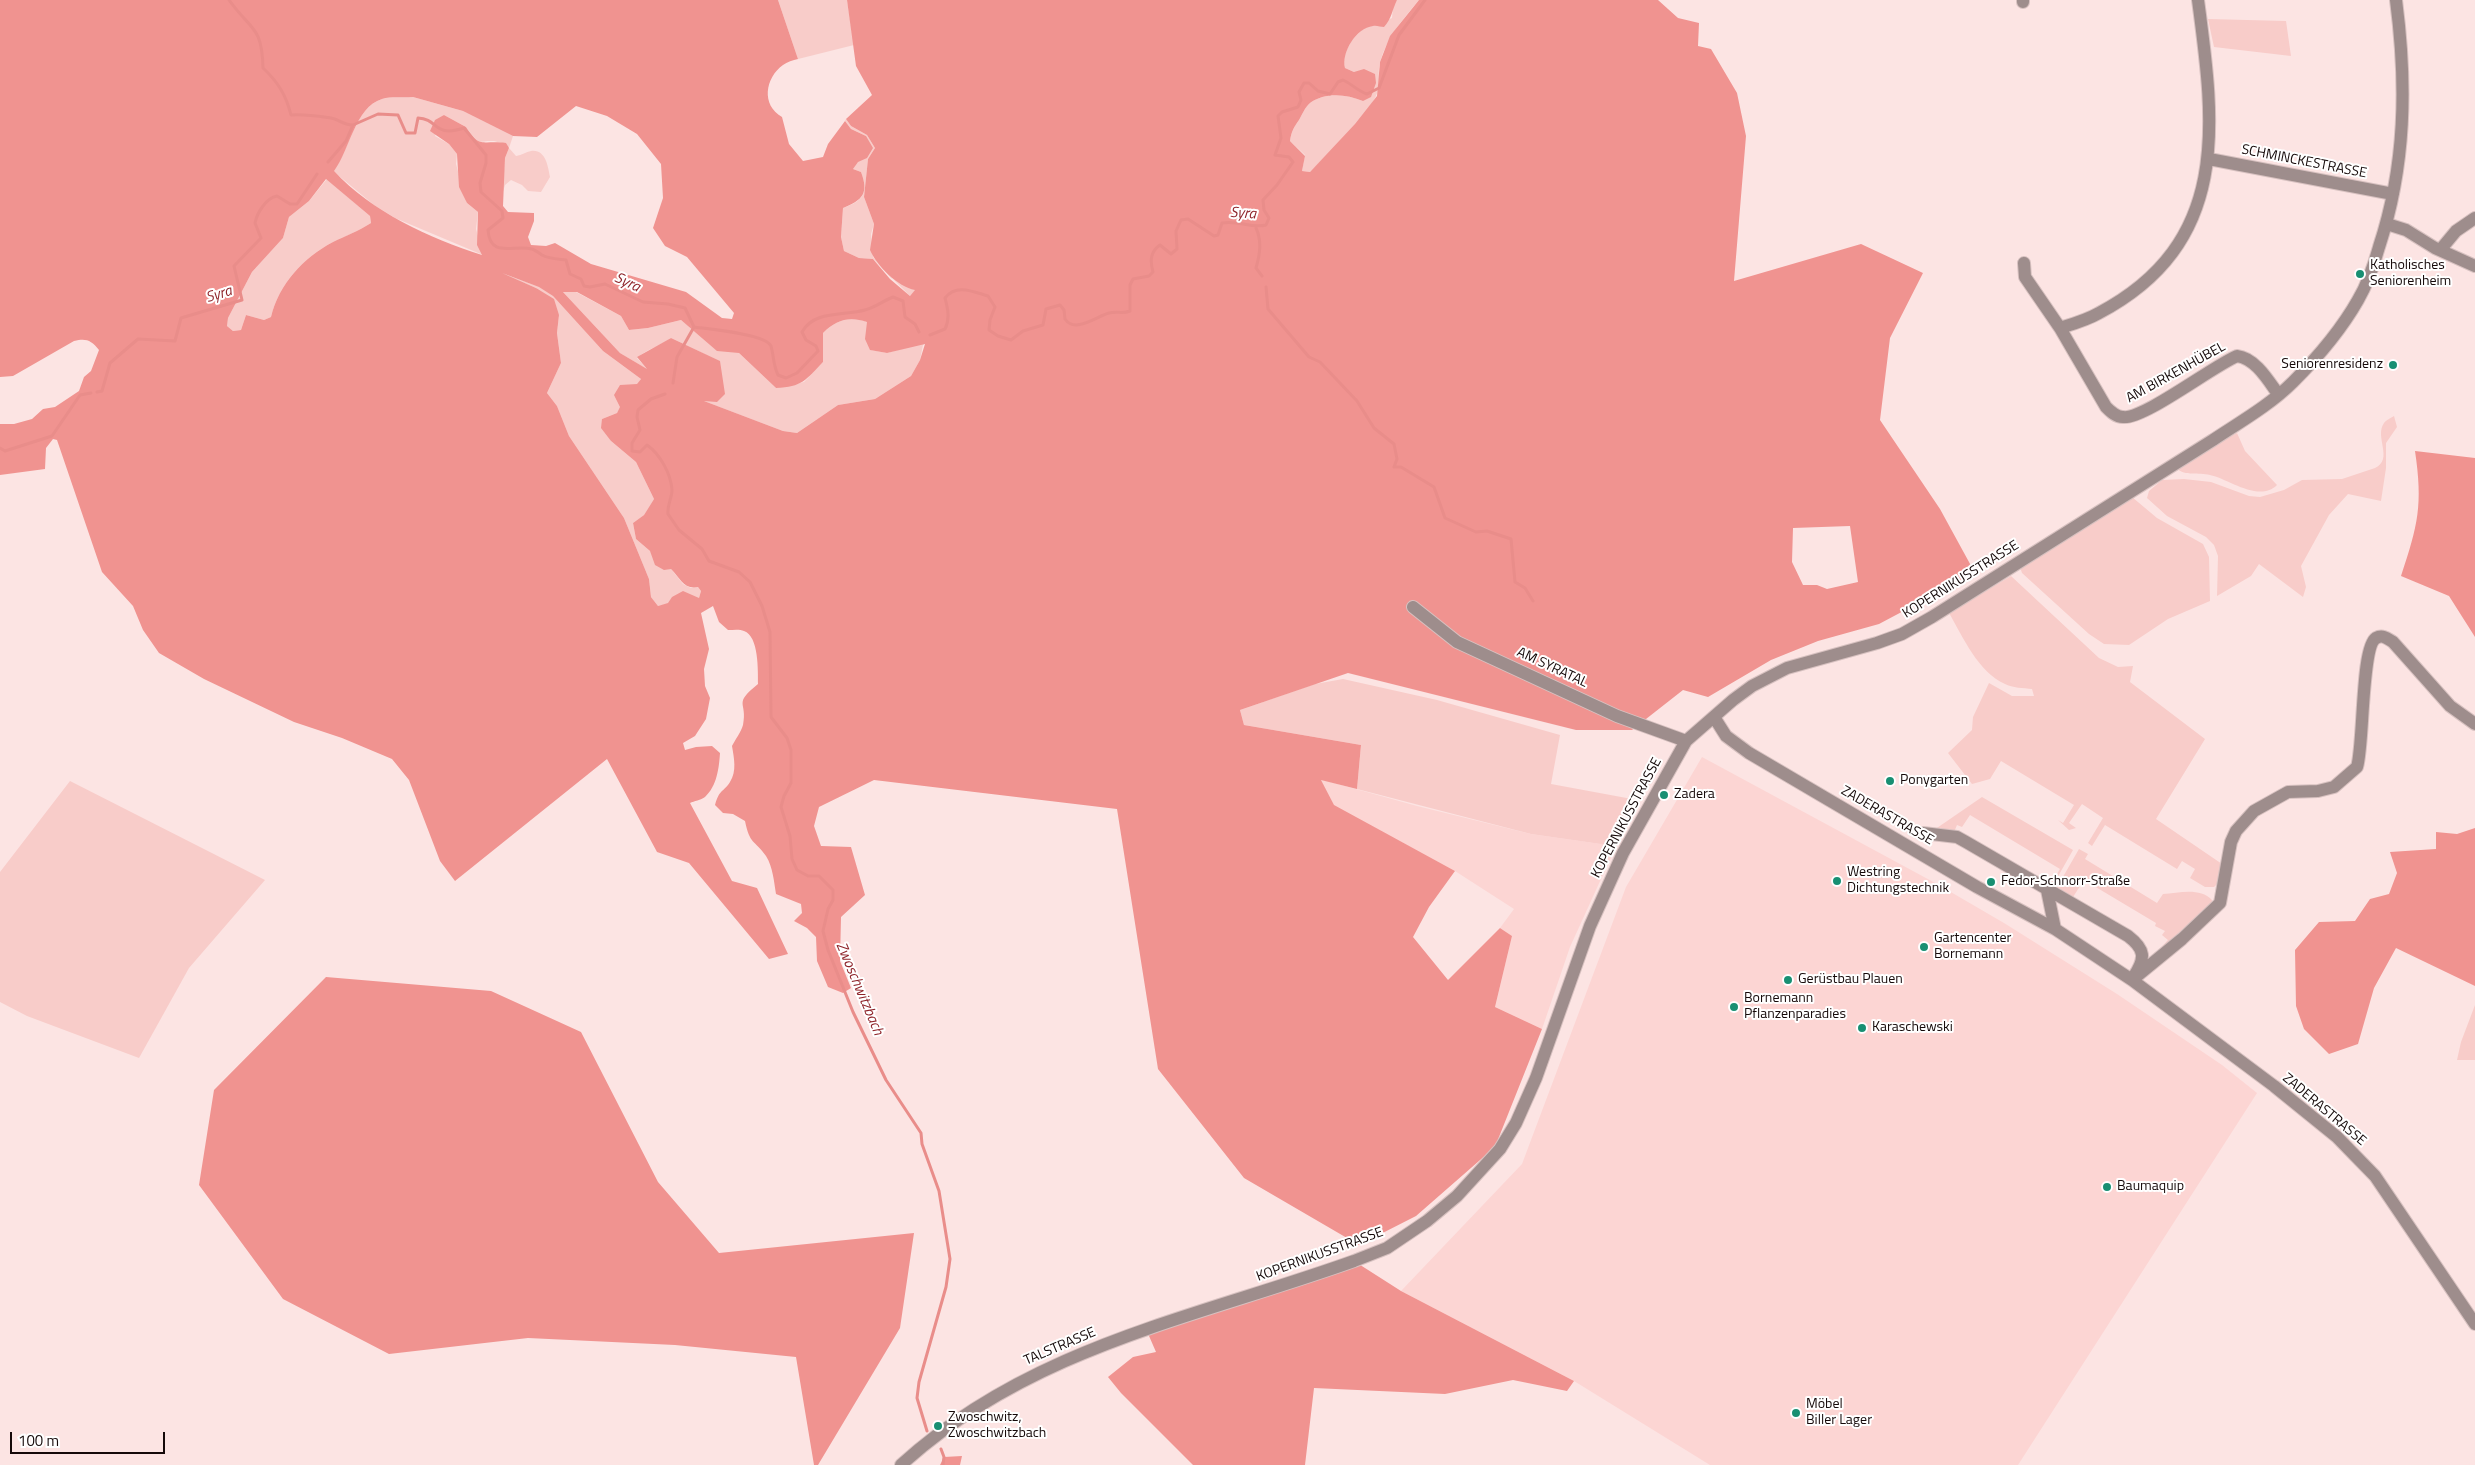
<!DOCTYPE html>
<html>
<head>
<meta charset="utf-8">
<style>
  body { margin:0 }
  #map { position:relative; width:2475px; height:1465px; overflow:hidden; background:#fce4e3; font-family:"Titillium Web",sans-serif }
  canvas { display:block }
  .scale { position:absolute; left:10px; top:1432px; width:155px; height:22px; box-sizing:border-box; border:2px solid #150909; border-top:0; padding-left:6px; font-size:15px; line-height:18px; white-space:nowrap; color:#150909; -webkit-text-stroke:4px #fff; paint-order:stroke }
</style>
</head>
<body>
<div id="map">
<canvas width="2475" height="1465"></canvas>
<div class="scale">100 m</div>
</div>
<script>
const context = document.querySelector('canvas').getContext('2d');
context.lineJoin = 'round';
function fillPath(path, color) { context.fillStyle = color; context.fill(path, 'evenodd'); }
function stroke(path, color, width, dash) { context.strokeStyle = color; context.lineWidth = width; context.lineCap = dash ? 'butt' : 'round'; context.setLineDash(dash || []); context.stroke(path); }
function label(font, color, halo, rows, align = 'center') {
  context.font = font + ' "Titillium Web",sans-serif'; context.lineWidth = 4; context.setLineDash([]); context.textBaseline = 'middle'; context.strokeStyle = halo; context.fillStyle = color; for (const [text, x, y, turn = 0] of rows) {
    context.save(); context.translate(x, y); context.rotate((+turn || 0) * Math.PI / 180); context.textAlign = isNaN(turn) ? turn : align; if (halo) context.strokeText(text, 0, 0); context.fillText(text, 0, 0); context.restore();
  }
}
fillPath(new Path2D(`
  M1702 757 1937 884 2004 923 2117 994 2222 1065 2257 1093 2018 1465H1710L1574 1381 1401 1291 1522 1164 1626 887Z
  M1320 779 1417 806 1531 834 1616 846 1570 947 1542 1029 1495 1007 1512 936 1500 928 1514 909 1455 871 1334 806Z`), '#fcd5d3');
fillPath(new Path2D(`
  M778 0H847L854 45 798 59Z
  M1397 0H1419C1403 19 1387 37 1380 62 1377 72 1381 86 1376 96 1367 116 1327 156 1310 172L1302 171 1305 155 1290 141C1291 132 1294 127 1299 120 1302 115 1305 107 1310 103 1325 92 1346 94 1363 101L1354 72 1345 68C1341 55 1351 39 1362 30 1369 24 1383 22 1392 18L1393 7Z
  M2208 19 2286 21 2291 56 2214 47Z
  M413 97 463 111 513 136 509 148 516 156C522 155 526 152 531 151 546 149 548 167 550 177L541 192 528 191 522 185 511 180 505 185 502 195 505 158 509 148C505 146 499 142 494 141 478 140 474 148 466 127L444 115 435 136 449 144 457 154 456 164 467 203 478 212 476 229 483 255 395 218 374 205 333 171C350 150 355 107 382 99 390 96 403 98 413 97Z
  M846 119 851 126 867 135 875 148 868 159 864 197 874 224 871 234 873 257 891 278 916 290 910 296 873 259 859 258 844 251 841 237 843 208C863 201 869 193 861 172L853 169 866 136 851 129 845 121Z
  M327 179 370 216 371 223C359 231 346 236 333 242 303 258 279 284 271 317L264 320 246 315 241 330 233 331 227 326 228 318 252 272 283 238 289 217 309 201Z
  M488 268 540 287 553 296 603 351 641 379 617 413 602 419 611 441 636 462 654 499 644 515 633 523 636 539 671 569 683 584 691 588 698 587 701 591 699 598 658 606 651 597 649 579 624 518 569 436 557 406 547 393 561 363 557 333 559 315 536 288Z
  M563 292H576L621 316 629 330 648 328 681 320 694 331 739 353 776 388 804 382 823 362V333C836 320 849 316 868 322L866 339 871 350 887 353 927 342 923 345 920 360 911 376 875 399 838 405 797 433 783 431 701 400 719 361 671 338C660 346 647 349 637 358L648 370 620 353Z
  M2394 416 2397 427 2386 443V468L2381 501 2348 494 2329 515 2301 566 2306 587 2303 597 2259 564 2251 576 2217 596 2218 556 2214 545 2206 537 2167 516 2147 498 2149 491 2162 480 2184 479 2211 482 2249 496 2260 497 2284 490 2302 480 2342 479 2375 468C2394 459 2374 437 2384 423 2386 420 2391 418 2394 416Z
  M2237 433 2245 451 2277 485C2259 503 2229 479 2210 475 2198 472 2186 477 2176 468L2223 438H2228Z
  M2132 497 2157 518 2203 544 2209 557 2210 601 2168 619 2129 645 2104 644 2089 634 2022 573 2020 567Z
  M2011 576 2099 658 2118 667 2133 666 2130 682 2205 739 2156 819 2222 864 2223 879 2214 887H2205L2190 878 2195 869 2182 861 2177 869 2105 825 2092 846 2088 843 2103 818 2082 804 2069 823 2076 828 2069 830 2058 820 2063 823 2074 805 2001 761 1990 779 1972 784 1948 753 1972 730 1973 717 1989 683 2012 696H2034L2032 689C2024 688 2012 688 2005 684 1978 672 1963 637 1949 613Z
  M1343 679 1437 700 1560 735 1551 784 1632 799 1608 845 1531 834 1357 789 1361 745 1244 725 1240 710 1315 684Z
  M70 781 265 880 189 968 139 1058 27 1016 0 1002V872Z
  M1982 797 2073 850 2052 887H2049L2060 869 1970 815 1962 827 1957 825 1954 832 1934 830Z
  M2079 849 2088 854 2085 859 2157 903 2163 894C2179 893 2200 887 2212 900L2211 909 2149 960 2168 940 2162 935 2165 931 2155 926 2156 923 2084 880 2073 897 2056 889Z
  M2475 1005V1060H2457L2461 1042Z`), '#f8ccc9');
fillPath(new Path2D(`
  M0 0H778L798 59C793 60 787 62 783 65 765 78 761 105 782 117L789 144 803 161 823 157 828 144 845 121 851 129 866 136 873 148 867 158 858 162 853 169 861 172C869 193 863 200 843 208L841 237 844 251 859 258 873 259 890 279 910 296 915 290C898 287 877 266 870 250L874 224 864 197 868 159 875 148 867 135 851 126 846 119 872 95 856 66 847 0H1397C1392 10 1392 18 1384 27 1381 27 1376 25 1373 26 1356 28 1341 53 1345 68L1354 72 1364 69 1375 74 1376 83 1371 97 1363 101C1346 94 1325 92 1310 103 1305 107 1302 115 1299 120 1294 127 1291 132 1290 141L1305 156 1302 171 1310 172 1355 124 1377 96 1380 62 1390 36 1419 0H1658L1678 18 1699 23 1698 46 1711 49 1737 93 1746 136 1734 281 1861 244 1923 273 1890 338 1880 420 1940 509 1975 573 1879 624 1818 641 1771 660 1708 697 1683 690 1632 730H1576L1348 673 1240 710 1244 725 1361 745 1357 789 1321 780 1334 805 1455 871 1429 907 1413 937 1448 980 1500 928 1512 936 1495 1007 1542 1029 1495 1147 1416 1216 1359 1245 1244 1178 1158 1069 1117 809 874 780 819 807 814 826 821 846 851 847 865 895 841 917 840 961 851 988 843 993 828 987 817 961 816 937 807 928 794 921 802 913 801 904 776 894C774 882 773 867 766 856 754 839 750 845 745 821L733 814 723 813 715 805C720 788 723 793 730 782 737 771 734 758 732 746 735 740 741 732 743 725 748 701 732 705 758 684 758 671 759 636 744 631 740 629 733 630 728 630L719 622 713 606 701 613 709 649 704 669 705 686 710 698 706 719 695 736 683 743 685 750 696 747 712 746 720 753C719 768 717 786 705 797 701 800 694 801 690 803L732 881 757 888 788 954 769 959 689 863 657 852 607 759 455 881 440 861 409 780 392 759 342 738 294 722 204 679 159 653 143 630 133 606 102 572 57 440 53 439 46 448 45 469 0 475V424H14L32 419 43 409 55 407 79 391 84 377 91 371 99 350C91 340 86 338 74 341L13 376 0 377ZM413 97 463 111 513 136 537 137 576 106 607 116 637 134 661 164 663 198 653 228 665 246 687 257 734 313 732 319 722 318 686 292 591 264 555 243 546 246 531 245 528 237 534 221V213L508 212 503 206 505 158 509 148 506 143C483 140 479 149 466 127L444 115 435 120 430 131 449 144 457 154 459 187 467 203 478 212 477 245 482 255C429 238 372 212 334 171 350 150 355 107 382 99 391 96 403 98 413 97ZM326 179 370 216 371 223C359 231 345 236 333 242 303 258 279 284 271 317L264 320 246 315 241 330 233 331 227 326 228 318 252 272 283 238 289 217 309 201ZM502 273 539 287 553 296 603 351 641 379 637 384 620 385 614 395 620 407 617 413 602 419 601 428 611 441 636 462 654 499 644 515 633 523 636 539 650 551 655 565 664 570 671 569C680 578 684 590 698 587L701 591 699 598 683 591 672 597 668 603 658 606 651 597 649 579 624 518 569 436 557 406 547 393 561 363 557 333 559 315 554 299 536 288ZM563 292H577L621 316 629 330 648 328 681 320 717 351 739 353 776 388C802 387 806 380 823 362V333C836 320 849 316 867 322L865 339 870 350 887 353 925 344 920 360 911 376 875 399 838 405 797 433 783 431 704 401 717 402 725 394 720 361 671 338 637 357 647 369 620 353ZM1850 526 1858 582 1827 589 1817 585H1803L1792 562 1793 528Z
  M2415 451 2475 458V637L2449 596 2401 576C2418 525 2423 505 2415 451Z
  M2475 828V986L2396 948 2374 988 2358 1044 2329 1054 2304 1029 2296 1006 2295 950 2319 922 2355 921 2370 899 2389 894 2397 873 2390 852 2436 849V832L2457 834Z
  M326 977 491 991 581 1032 658 1182 719 1253 914 1233 900 1328 818 1465H814L796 1357 675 1345 528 1338 389 1354 283 1299 199 1185 214 1090Z
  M1354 1261 1401 1291 1574 1381 1567 1391 1513 1380 1445 1394 1314 1388 1305 1465H1193L1121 1393 1108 1377 1133 1357 1156 1352 1146 1329Z
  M962 1456 960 1465H940L944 1457Z`), '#f09390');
stroke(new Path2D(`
  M229 0C251 31 262 25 263 68 278 82 286 95 291 115 305 114 317 116 331 118 339 119 342 125 353 125
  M328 162 346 141 353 125 378 114 398 115 406 133H415L418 118C439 119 433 138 464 128L486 155V163L480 183 481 192 502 211 503 218 488 230C490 259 514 244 532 249 535 250 539 253 542 255 549 259 558 259 566 260L570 274 581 279 584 286 590 287 605 284 643 302 668 304 685 308 694 327C708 329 766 334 771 346 774 356 773 365 778 375L786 378 797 373 818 351 816 346 806 340 802 332C814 310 844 316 865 310 876 307 883 301 893 297L903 301 905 317 915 324 919 332
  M1256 228C1262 241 1260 254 1256 268L1262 276
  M1266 287 1268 309 1309 357 1320 362 1357 401 1374 428 1394 444 1397 459 1394 467H1401L1434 487 1445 518 1476 532 1487 531 1511 539 1515 582 1525 588 1533 601
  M930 335 945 329C950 319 948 309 945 298 956 283 974 292 988 296L995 307 990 320 989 330 998 336 1011 340 1023 331 1043 325 1046 309 1060 305 1064 310 1065 319C1075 334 1097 316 1109 313 1117 311 1123 314 1130 311V285L1133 279 1149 276 1153 272C1150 261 1150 252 1160 245L1171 254 1177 249 1176 231 1181 220 1188 219 1214 236 1218 235 1222 223C1241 220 1250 229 1266 225L1269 218 1264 210 1263 200 1277 185 1293 162 1289 157 1275 155 1281 138 1278 116 1282 112 1298 107 1301 100 1299 92 1304 83H1309L1318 91 1330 94 1338 82 1343 80C1352 84 1356 90 1367 94L1379 88 1399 35 1425 0
  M673 383 677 357 694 327
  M97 392 102 391 110 363 138 339 175 341 181 318 242 300 234 266 261 238 255 223C257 213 266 198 277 196L290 204H297L317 174
  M665 394 651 399 638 410 637 417 640 430 632 443V451L640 452 647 445C660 454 671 474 672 490 672 498 667 505 668 514L679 530 702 549 709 561 739 572 750 582 762 606 770 632 771 717 787 738 791 750V783L784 796 781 807 790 836 792 859 797 870 808 876H819L833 890V900L828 909 823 931 828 950 853 1012 886 1080 921 1133 922 1144 939 1191 950 1259 946 1287 919 1382 917 1398 927 1431
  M0 448 5 451 52 436 80 395 91 393
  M941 1449 944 1457 943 1465`), '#e98d8a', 3);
const minor = new Path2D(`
  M2198 0C2215 126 2231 243 2099 313 2087 320 2073 324 2060 328L2106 407C2111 412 2116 417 2123 417 2143 420 2213 366 2237 356 2255 358 2268 380 2278 394
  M2023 2V0
  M2209 159 2393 194
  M2387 224 2406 230 2435 248 2475 266
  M2441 249 2456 231 2475 218
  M2024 263 2025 277 2060 328
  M1413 607 1457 642 1617 716 1686 741
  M1714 717 1726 736 1749 753 1977 887 2055 929 2132 980 2274 1086 2337 1137 2375 1176 2475 1324
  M1923 833 1957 837 1966 842 2128 936C2145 949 2146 958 2134 976
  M2047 890 2055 929
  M2132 980 2182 939 2220 903 2231 842 2236 831 2254 811 2288 792 2318 791 2334 787 2357 767C2364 745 2361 647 2376 638 2383 634 2388 639 2393 642L2450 706 2475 724
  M901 1465C1030 1347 1195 1318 1354 1261L1387 1248 1427 1221 1457 1196 1500 1149 1516 1123 1536 1078 1590 926 1623 853 1686 741 1733 700 1752 686 1787 668 1877 643 1902 634 1932 617 2213 440C2240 422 2270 405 2293 382 2317 358 2341 330 2358 300 2368 283 2374 265 2379 247 2406 165 2407 84 2396 0`);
stroke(minor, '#d7c1c0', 14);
stroke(minor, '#9e8d8c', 12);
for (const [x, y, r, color] of [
  [2360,274,5,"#188f72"],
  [2393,365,5,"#188f72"],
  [1890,781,5,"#188f72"],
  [1664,795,5,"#188f72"],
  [1837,881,5,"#188f72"],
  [1991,882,5,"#188f72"],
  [1924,947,5,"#188f72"],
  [1788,980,5,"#188f72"],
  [1734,1007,5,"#188f72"],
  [1862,1028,5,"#188f72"],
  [2107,1187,5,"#188f72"],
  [1796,1413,5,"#188f72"],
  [938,1426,5,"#188f72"]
]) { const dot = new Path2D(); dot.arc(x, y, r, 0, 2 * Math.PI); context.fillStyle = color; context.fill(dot); stroke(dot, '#fff', 2); }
label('14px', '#150909', '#fff', [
  ["SCHMINCKESTRASSE",2304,162,11],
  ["AM BIRKENHÜBEL",2176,373,-29],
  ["KOPERNIKUSSTRASSE",1961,580,-32],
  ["AM SYRATAL",1552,668,25],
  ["ZADERASTRASSE",1887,816,30],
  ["KOPERNIKUSSTRASSE",1627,818,-62],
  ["ZADERASTRASSE",2324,1110,40],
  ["KOPERNIKUSSTRASSE",1320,1255,-20],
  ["TALSTRASSE",1060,1347,-23]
]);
label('14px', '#150909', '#fff', [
  ["Katholisches",2370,266],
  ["Seniorenheim",2370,282],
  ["Seniorenresidenz",2383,365,"right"],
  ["Ponygarten",1900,781],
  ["Zadera",1674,795],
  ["Westring",1847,873],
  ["Dichtungstechnik",1847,889],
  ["Fedor-Schnorr-Straße",2001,882],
  ["Gartencenter",1934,939],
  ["Bornemann",1934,955],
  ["Gerüstbau Plauen",1798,980],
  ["Bornemann",1744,999],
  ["Pflanzenparadies",1744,1015],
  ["Karaschewski",1872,1028],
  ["Baumaquip",2117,1187],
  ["Möbel",1806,1405],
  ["Biller Lager",1806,1421],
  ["Zwoschwitz,",948,1418],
  ["Zwoschwitzbach",948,1434]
], 'left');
label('italic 15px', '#8e2329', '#fff', [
  ["Syra",1243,214,4],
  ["Syra",627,283,25],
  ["Syra",219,295,-17],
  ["Zwoschwitzbach",859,989,67]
]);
</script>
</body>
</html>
